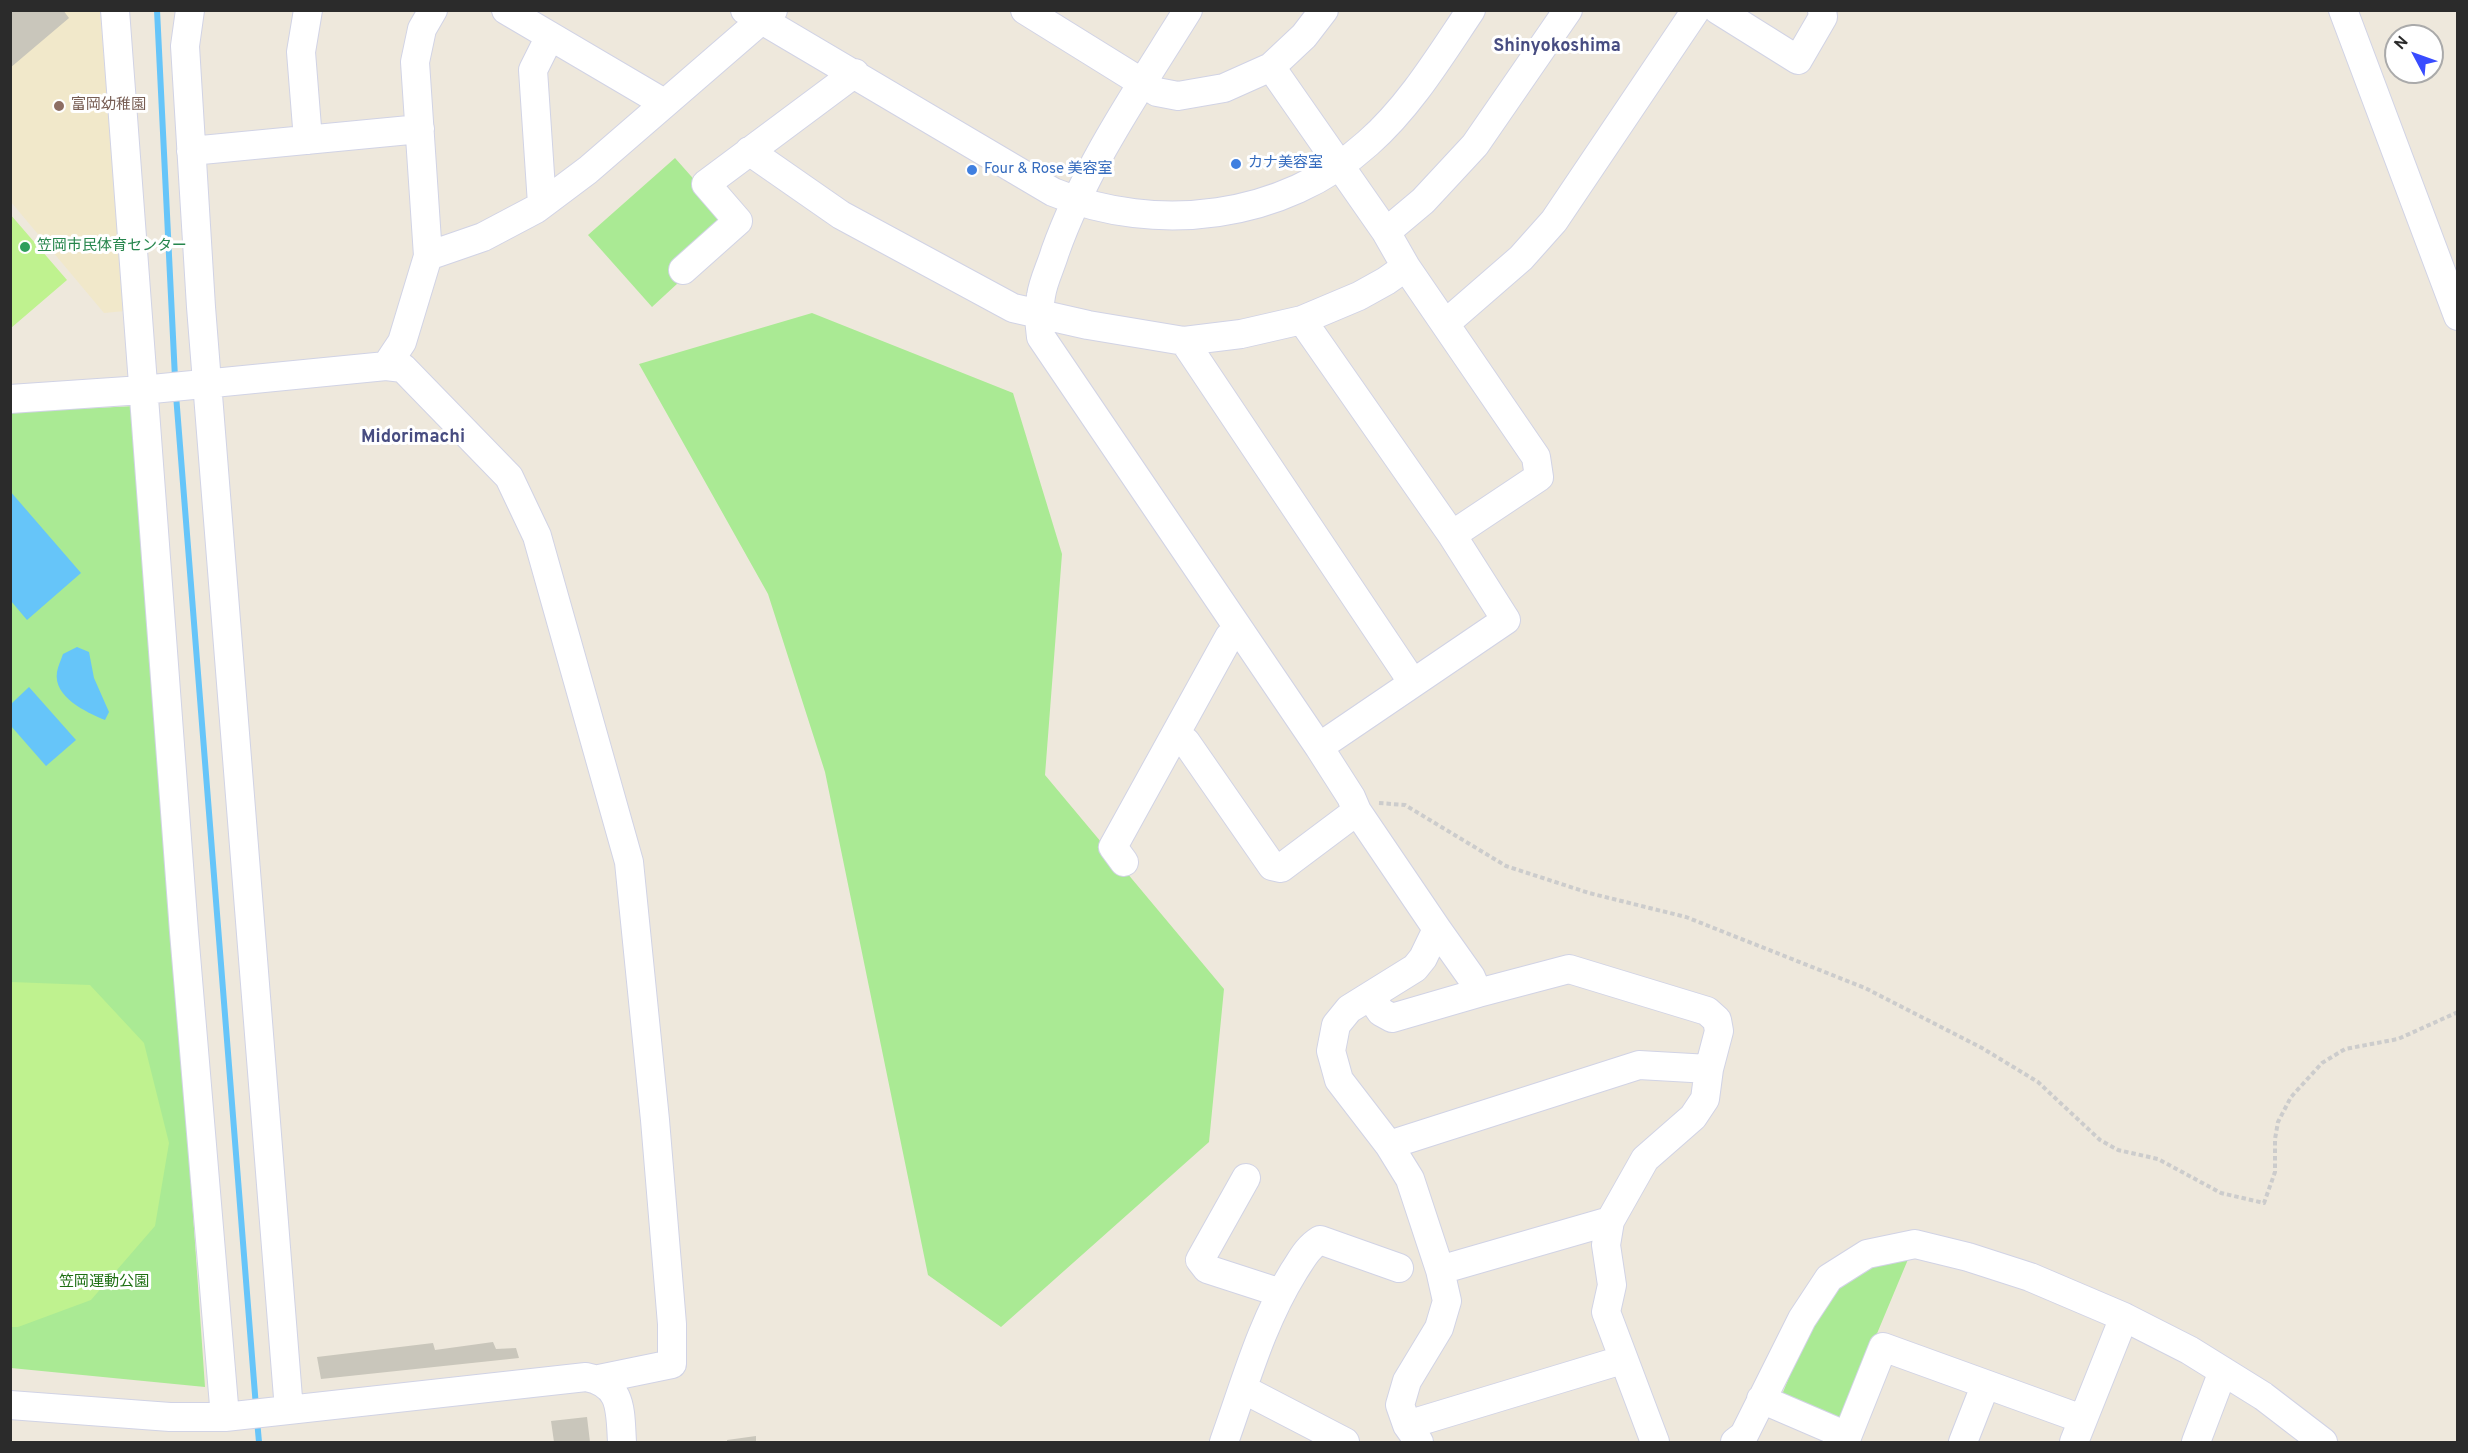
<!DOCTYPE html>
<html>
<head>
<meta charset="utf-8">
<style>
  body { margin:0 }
  #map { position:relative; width:2468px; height:1453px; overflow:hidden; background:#eee8dc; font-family:Overpass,sans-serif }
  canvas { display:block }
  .frame { position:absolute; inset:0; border:12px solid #2b2b2b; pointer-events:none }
  .north { position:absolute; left:2384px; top:24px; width:60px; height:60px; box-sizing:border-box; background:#fff; border:2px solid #aaa; border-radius:50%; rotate:311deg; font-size:16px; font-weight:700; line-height:24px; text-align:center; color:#2b2b2b }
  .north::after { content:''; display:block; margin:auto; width:21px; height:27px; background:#394cff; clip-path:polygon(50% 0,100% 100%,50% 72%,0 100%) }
</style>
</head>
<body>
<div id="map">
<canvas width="2468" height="1453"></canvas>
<div class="frame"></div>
<div class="north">N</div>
</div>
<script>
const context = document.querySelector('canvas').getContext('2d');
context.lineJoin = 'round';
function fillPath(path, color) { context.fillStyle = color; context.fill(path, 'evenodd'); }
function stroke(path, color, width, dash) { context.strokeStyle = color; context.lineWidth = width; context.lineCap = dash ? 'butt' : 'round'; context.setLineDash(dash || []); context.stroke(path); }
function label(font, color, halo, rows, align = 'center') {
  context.font = font + ' Overpass,"Noto Sans JP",sans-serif'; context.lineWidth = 6; context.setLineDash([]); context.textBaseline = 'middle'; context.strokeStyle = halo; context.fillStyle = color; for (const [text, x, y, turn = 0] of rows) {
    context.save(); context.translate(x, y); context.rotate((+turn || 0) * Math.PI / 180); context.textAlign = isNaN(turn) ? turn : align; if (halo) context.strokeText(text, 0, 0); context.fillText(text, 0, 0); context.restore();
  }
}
fillPath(new Path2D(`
  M10 11H100L125 311 104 313 11 202Z`), '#f1e8ca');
fillPath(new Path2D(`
  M675 158 729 219 678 283 652 307 588 235Z
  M812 313 1013 393 1062 554 1045 775 1224 989 1209 1142 1001 1327 928 1275 825 772 768 594 639 364Z
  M137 406 205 1387 11 1368 10 412Z
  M1909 1257 1840 1422 1781 1397 1818 1307 1831 1291 1865 1268Z`), '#aaea94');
fillPath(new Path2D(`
  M10 214 67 280 11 328H10Z
  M11 982 90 985 144 1043 169 1143 155 1226 91 1300 18 1327H11Z`), '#bff28f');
fillPath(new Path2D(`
  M10 491 81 573 27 620 11 601Z
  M77 647 89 652 94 678 109 712 105 720C86 712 53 697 57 672 58 666 61 660 63 654Z
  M29 687 76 740 46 766 11 726V704Z`), '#66c5f9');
stroke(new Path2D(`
  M157 10 175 378
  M176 395 256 1407
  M257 1420 259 1442`), '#66c5f9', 6);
fillPath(new Path2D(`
  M12 10H63L69 18 10 68Z
  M493 1342 496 1349 516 1348 519 1358 321 1379 317 1357 433 1343 435 1350Z
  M587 1417 590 1442H554L551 1421Z
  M756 1436V1442H727V1440Z`), '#c9c6bb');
const minor = new Path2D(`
  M115 10 184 932 225 1417
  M190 10 185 46 201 307 289 1410
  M308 10 301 52 308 140
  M506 10 664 103
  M745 10 1053 192C1157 235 1284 219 1368 143 1410 106 1440 56 1471 10
  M1025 10 1157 92 1178 96 1224 88 1271 67 1304 36 1324 10
  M1188 10C1139 89 1086 165 1055 252 1051 266 1043 281 1041 296 1038 310 1039 323 1041 337L1319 747 1351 797 1357 811 1437 929 1423 958 1415 968 1349 1009 1336 1025 1331 1051 1339 1080 1389 1145 1410 1179 1440 1270 1447 1301 1439 1328 1407 1381 1400 1405 1407 1425 1419 1442
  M1718 10 1798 60 1823 17 1822 10
  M2343 10 2458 316
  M1271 67 1386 232 1406 267 1536 457 1539 477 1452 535
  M191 151 420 129
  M749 151 841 215 1013 308 1088 325 1184 341 1241 334 1302 320 1359 296 1386 281 1406 267
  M542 204 533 70 550 36
  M1386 232 1423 201 1475 145 1568 10
  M428 256 483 237 536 209 588 170 773 10
  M683 270 738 221 706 184 855 73
  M1302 320 1452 535 1506 620 1319 747
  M1445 324 1521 258 1554 221 1696 10
  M1184 341 1413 683
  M386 366 402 342 428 256 415 62 422 29 433 10
  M10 399 142 390 386 366 403 368 509 477 537 536 629 862 655 1120 672 1324V1364L599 1379
  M1176 734 1186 742 1272 866 1281 868 1357 811
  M1124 862 1113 847 1229 637 1238 629
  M1437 929 1471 977 1478 993 1569 969 1707 1011 1717 1020 1719 1031 1709 1069 1705 1099 1693 1117 1645 1159 1610 1221 1606 1245 1612 1285 1606 1312 1655 1442
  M1370 996 1381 1012 1392 1018 1478 993
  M1389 1145 1639 1065 1709 1069
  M1246 1178 1200 1260 1207 1269 1281 1293
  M1440 1270 1610 1221
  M1243 1389 1345 1442
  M1761 1399 1847 1436
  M10 1405 170 1417H225L586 1377C623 1384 620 1411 622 1442
  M1407 1425 1622 1360
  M1224 1442C1245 1384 1261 1324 1294 1271 1302 1259 1307 1248 1320 1240L1399 1268
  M1735 1442 1744 1435 1802 1319 1829 1278 1867 1254 1915 1244 1968 1257 2030 1277 2124 1317 2189 1350 2263 1396 2323 1442
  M1845 1442 1883 1347 2082 1419
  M1963 1442 1985 1386
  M2074 1442 2124 1317
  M2196 1442 2223 1371`);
stroke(minor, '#d1d3e5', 30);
stroke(new Path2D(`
  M1379 803 1405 805 1506 866 1589 893 1686 917 1865 988 1982 1048 2038 1082 2100 1140 2118 1150 2158 1159 2221 1193 2264 1203 2275 1172V1139L2278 1122 2291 1097 2322 1063 2345 1049 2398 1039 2458 1012`), '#ccc', 4, [4.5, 3]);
stroke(minor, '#fff', 28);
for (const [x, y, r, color] of [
  [59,106,6,"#8d6e63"],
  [1236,164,6,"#3f7fe0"],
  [972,170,6,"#3f7fe0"],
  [25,247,6,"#2e9e5b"]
]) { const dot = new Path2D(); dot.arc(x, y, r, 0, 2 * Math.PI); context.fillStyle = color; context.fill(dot); stroke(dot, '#fff', 2); }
label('15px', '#785e54', '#fff', [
  ["富岡幼稚園",71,106]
], 'left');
label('15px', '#366cbe', '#fff', [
  ["カナ美容室",1248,164],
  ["Four & Rose 美容室",984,170]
], 'left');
label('15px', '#27864d', '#fff', [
  ["笠岡市民体育センター",37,247]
], 'left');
label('15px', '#1f7014', '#fff', [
  ["笠岡運動公園",104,1283]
]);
label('bold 18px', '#474c81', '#fff', [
  ["Shinyokoshima",1557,47],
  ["Midorimachi",413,438]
]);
</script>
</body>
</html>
